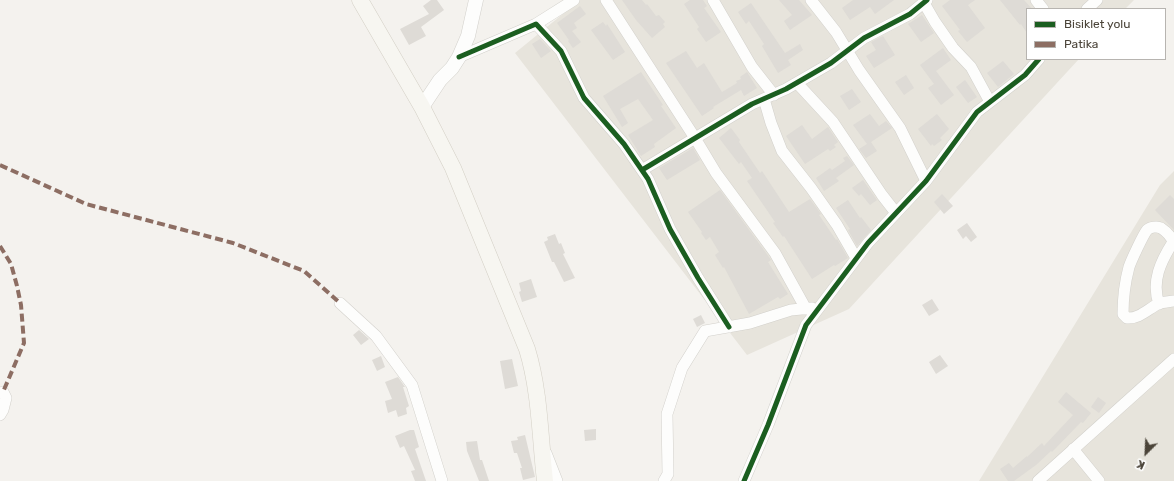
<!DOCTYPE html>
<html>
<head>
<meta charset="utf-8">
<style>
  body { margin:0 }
  #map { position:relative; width:1174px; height:481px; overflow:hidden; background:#f4f2ee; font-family:Rubik,sans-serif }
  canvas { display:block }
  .legend { position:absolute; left:1026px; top:8px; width:140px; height:52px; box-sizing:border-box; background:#fff; border:1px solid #b7b4b0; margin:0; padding:5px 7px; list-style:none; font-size:12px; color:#4b4439 }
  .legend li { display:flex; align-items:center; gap:8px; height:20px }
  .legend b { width:20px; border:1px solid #b7b4b0 }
  .north { position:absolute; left:1126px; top:433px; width:40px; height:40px; -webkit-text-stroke:3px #fff; paint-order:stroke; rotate:204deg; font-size:11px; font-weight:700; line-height:16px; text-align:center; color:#4b4439 }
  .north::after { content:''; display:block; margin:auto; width:14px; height:18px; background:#4b4439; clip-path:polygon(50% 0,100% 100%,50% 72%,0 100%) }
</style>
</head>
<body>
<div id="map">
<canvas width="1174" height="481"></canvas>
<ul class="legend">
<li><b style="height:5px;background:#1b5e20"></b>Bisiklet yolu</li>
<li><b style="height:5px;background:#8d6e63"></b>Patika</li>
</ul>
<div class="north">K</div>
</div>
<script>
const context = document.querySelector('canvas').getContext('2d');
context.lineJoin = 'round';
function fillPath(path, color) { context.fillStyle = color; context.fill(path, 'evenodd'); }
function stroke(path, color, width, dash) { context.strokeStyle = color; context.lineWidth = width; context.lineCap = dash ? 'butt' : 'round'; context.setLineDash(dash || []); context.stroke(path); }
fillPath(new Path2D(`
  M580 0H1134L1125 9H1027V59H1079L849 309 747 355 515 53Z
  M1174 171V481H979L1160 185Z`), '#e7e4dc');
fillPath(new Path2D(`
  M431 0H437L444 10 421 27 426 36 409 45 400 29 429 14 423 6Z
  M622 0H642L646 5 647 4 656 16 659 15 665 22 663 24 665 27 652 38 636 20Z
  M690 0H703L707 6 704 8 721 32 706 42 697 29 699 27 684 4Z
  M779 0H799L812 15 790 30 784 21 792 15Z
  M853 0H894L875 14 870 7 850 20 842 8Z
  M950 0H975L968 5 985 28 967 42 958 31 960 30 942 6Z
  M1000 0H1024L1032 9H1027V33L1021 24 1020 25Z
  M751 3 785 53 800 44 803 50 788 60 791 65 778 73 762 46 764 44 749 21 746 24 738 12Z
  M580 6 586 14 574 23 577 28 572 31 581 42 573 48 568 41 569 40 557 23Z
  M922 15 934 33 921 42 908 24Z
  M603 22 606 26 607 24 625 52 613 60 591 30Z
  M883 36 895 55 874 68 866 56 876 50 871 42Z
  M540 39 551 51 541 58 532 44Z
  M943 48 951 60 936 71 954 95 941 105 928 88 934 84 920 65Z
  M686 51 697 68 704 63 722 92 737 83 736 81 741 79 740 77 747 72 757 88 744 96 741 90 713 107 714 108 702 116 666 63Z
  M1003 61 1014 74 998 87 987 73Z
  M641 72 663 105 661 106 676 128 654 144 655 147 641 156 628 135 653 120 638 99 620 109 628 123 622 127 603 96Z
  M906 75 914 88 904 95 895 82Z
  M965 80 977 97 968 103 956 87Z
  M852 89 861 102 849 110 840 96Z
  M870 114 879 126 886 121 892 128 871 142 877 151 866 158 859 149 867 144 853 125Z
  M937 114 949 129 940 138 942 140 934 146 932 144 931 146 918 129Z
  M802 125 812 139 828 127 838 142 834 145 836 147 830 151 828 149 805 164 786 136Z
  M731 128 740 140 739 142 760 173 762 171 789 212 810 199 821 214 819 215 836 240 837 239 848 258 835 266 834 265 812 279 784 236 783 237 773 223 775 222 747 181 752 178 741 162 739 164 719 138Z
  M693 148 700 160 667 180 659 168Z
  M847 156 854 165 836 178 839 181 824 191 816 178 830 168 832 170 845 161 843 158Z
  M863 180 877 200 870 205 861 194 859 196 852 188Z
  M720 190 769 257 771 260 768 262 788 294 780 299 778 297 749 314 724 267 723 268 715 255 719 252 710 237 706 240 701 233 702 232 688 212Z
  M942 194 953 206 944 214 934 202Z
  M1170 195 1174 199V230L1155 210Z
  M848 200 860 218 861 217 871 230 857 246 848 230 850 229 836 208Z
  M967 223 977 237 971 242 966 236 963 239 957 230Z
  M555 234 559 244 561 243 565 253 563 254 575 278 564 282 554 262H552L544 242 548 240 547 237Z
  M531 279 537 297 522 302 519 292 521 291 519 283Z
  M932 299 939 310 929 316 922 305Z
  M701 315 705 323 697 327 693 319Z
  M359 330 369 339 361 345 353 335Z
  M940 355 948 366 936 374 929 362Z
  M381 356 385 367 377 371 372 360Z
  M512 359 518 386 505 389 500 361Z
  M398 377 405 387H403L409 406 406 408 407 414 398 417 396 410 388 413 385 401 392 399 385 382Z
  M1066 392 1091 413 1083 423 1081 422 1052 452 1051 451 1036 465 1014 481H1008L1000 469 1009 463 1013 468 1027 456V457L1042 443 1044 446 1073 415 1058 402Z
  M1098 397 1106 403 1099 413 1091 407Z
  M596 429V440L585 441 584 430Z
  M410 430H414L419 447 415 449 426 481H415L411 471 415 470 404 446 400 448 395 436Z
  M525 435 535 477 523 480 520 468H522L517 453H514L511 441 518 440 517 437Z
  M477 441 480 460H482L489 481H479L467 451 466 442Z`), '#dedbd6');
const minor = new Path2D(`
  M606 0 695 138 716 173 775 253 806 309
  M713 0 752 67 774 95
  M811 0 836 32 859 70 900 128 926 181
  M1036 0 1043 9
  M924 3 935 22 953 48 971 67 990 102
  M1087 9 1097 0
  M536 24 574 0
  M459 57 536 24 561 51 584 98 624 144 648 179 670 229 698 278 729 327
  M797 83 833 122 882 195 896 213
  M764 99 771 123 782 151 811 188 837 225 856 258
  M642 170 752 104 786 89 831 63 864 38 910 14 927 0
  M340 303 376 336 412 385 442 481
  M1159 304C1151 281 1161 261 1173 242 1171 236 1167 232 1161 228 1157 226 1150 227 1147 230 1143 235 1131 261 1129 267 1125 282 1123 298 1123 314L1127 318C1139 319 1148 309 1158 304 1162 302 1169 302 1174 301
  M0 415 3 410 6 398 3 392
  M1073 449 1099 481
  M546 453 557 481
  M664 481 668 474 667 414 682 368 705 331 750 323 791 310 812 308
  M744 481 768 425 806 325 868 243 926 181 977 112 1025 75 1039 59
  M1038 481 1174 359`);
const tertiary = new Path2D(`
  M422 107 440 80 452 68 459 57 468 36 476 0`);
const secondary = new Path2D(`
  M360 0 422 107 453 168 527 349C540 391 540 438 545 481`);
stroke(minor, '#d2d0cb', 12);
stroke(tertiary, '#d2d0cb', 15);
stroke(secondary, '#d3cfc5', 17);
stroke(minor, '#fdfdfc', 11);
stroke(tertiary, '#fdfdfc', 14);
stroke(secondary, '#f7f6f1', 16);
stroke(new Path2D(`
  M0 165 86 204 233 243 304 271 340 303
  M0 246 11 264 17 286 21 305 24 343 3 392`), '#8d6e63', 4, [8, 4]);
stroke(new Path2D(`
  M459 57 536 24 561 51 584 98 624 144 648 179 670 229 698 278 729 327
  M642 170 752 104 786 89 831 63 864 38 910 14 927 0
  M744 481 768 425 806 325 868 243 926 181 977 112 1025 75 1039 59`), '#1b5e20', 5);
</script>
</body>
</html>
